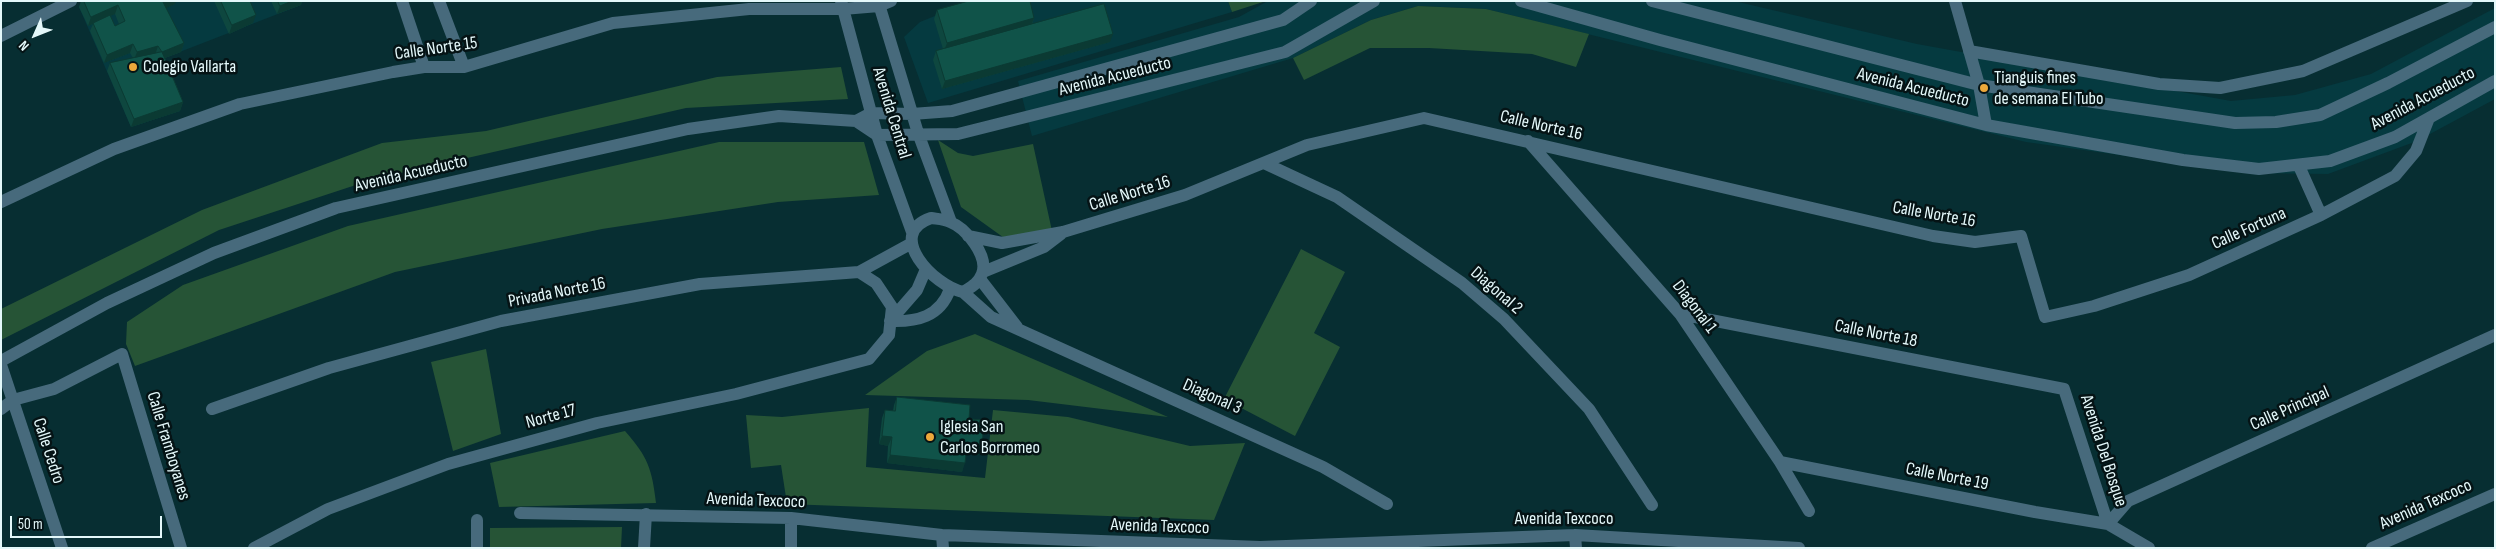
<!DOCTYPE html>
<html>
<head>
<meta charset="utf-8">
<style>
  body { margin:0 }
  #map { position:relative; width:2496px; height:549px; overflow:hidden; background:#072e32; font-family:"Sofia Sans Condensed",sans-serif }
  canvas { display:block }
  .frame { position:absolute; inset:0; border:2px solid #e4f8fa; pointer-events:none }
  .north { position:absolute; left:10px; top:10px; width:50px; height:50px; -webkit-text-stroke:4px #051315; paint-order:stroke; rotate:226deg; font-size:14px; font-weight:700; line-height:20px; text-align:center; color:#e4f8fa }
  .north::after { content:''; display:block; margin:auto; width:18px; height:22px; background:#e4f8fa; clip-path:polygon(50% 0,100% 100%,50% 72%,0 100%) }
  .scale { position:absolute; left:10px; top:516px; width:152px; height:22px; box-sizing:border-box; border:2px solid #e4f8fa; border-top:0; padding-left:6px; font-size:15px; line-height:18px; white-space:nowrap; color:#e4f8fa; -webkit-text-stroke:4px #051315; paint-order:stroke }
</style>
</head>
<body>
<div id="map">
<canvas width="2496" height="549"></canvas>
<div class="frame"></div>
<div class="north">N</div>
<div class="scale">50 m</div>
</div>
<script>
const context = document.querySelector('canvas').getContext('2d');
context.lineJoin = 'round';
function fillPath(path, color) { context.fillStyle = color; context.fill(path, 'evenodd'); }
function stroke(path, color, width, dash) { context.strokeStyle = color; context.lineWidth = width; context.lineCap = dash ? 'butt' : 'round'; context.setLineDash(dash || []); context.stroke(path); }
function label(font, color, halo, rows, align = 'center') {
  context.font = font + ' "Sofia Sans Condensed",sans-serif'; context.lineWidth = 5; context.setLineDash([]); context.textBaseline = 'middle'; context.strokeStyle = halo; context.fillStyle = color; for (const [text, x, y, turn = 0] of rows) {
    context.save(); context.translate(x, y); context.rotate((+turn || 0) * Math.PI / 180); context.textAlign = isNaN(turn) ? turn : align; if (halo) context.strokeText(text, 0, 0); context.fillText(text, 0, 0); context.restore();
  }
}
fillPath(new Path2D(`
  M90 1H299L301 5 159 60 180 111 131 127 79 7Z
  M972 1H1228L1232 12 928 103 904 37 920 22Z
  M1268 1H1734L1917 44 2231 101 2295 95 2371 74 2495 8V99L2417 141 2328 174 2249 173 2026 142 1486 9 1418 6 1371 20 1293 58 1032 136 1018 81 1239 17Z`), '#053a40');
fillPath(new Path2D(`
  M1228 1H1266L1232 12Z
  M1418 6 1486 9 1589 34 1576 67 1532 54 1429 48H1370L1304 80 1293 58 1371 20Z
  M841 67 848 99 686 108 371 180 219 230 1 340V309L202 210 382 143 486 131 717 77Z
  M938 140 958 153 973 156 1033 144 1052 231 1007 240 961 207Z
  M719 142H864L879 195 778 202 602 229 395 272 135 366 126 344 127 322 183 285 348 226Z
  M1301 249 1345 272 1314 333 1340 347 1295 436 1224 399Z
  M975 334 1168 417 1028 400 865 395 927 351Z
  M486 349 501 434 453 451 431 362Z
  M869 408 866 467 985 478 993 410 1068 417 1190 446 1245 443 1214 520 787 504 781 465 751 468 746 415 782 417Z
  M625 431C648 457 652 469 656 503L499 507 490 463Z
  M622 527 621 548H490V528Z`), '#265436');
stroke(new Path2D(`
  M402 1 424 67
  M439 1 464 67
  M841 1 877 135 912 232
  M878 1 918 133 951 222
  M1521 1 1660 40 1986 125 2183 160 2259 169 2330 161 2395 137 2495 81
  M1652 1 1979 85 2235 123 2276 122 2320 115 2388 83 2495 27
  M1955 1 1979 85 1986 125
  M1 36 71 1
  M1969 51 2159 84 2220 88 2303 71 2467 1
  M856 121 877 135 958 134 1285 52 1374 1
  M1528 141 1680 314 1780 462 1809 511
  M1264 163 1337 197 1462 283 1504 319 1589 409 1652 505
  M2299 166 2321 215
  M1 202 114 149 240 104 393 72 424 67H464L613 23 749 9H843L879 6 891 1
  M931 218C937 219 944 219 950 222 966 228 989 256 982 274 978 284 971 287 963 292 934 286 884 234 931 218Z
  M968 236 1002 243 1063 232 1185 195 1307 145 1424 118 1933 236 1975 242 2021 236 2045 317 2094 306 2189 275 2321 215 2395 176 2416 151 2429 118
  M983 272 1044 247 1061 234
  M980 279 1017 327
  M963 292 991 317 1323 467 1387 504
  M1680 314 2064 389 2108 524
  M890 321C917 322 940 317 950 289
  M890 321 917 290 926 269
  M1 361 107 303 214 253 336 208 688 129 779 116 856 121 871 113 912 114 952 111 1283 20 1311 1
  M1 365 62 548
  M1 409 13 400 54 389 122 354 181 548
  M212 409 329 368 501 321 700 284 859 272 912 243
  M1780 462 2035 512 2108 524 2149 548
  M520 513 791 518 942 535 1260 547 1575 535 1799 548
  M2108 524 2128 501 2495 335
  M942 535 943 548
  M1575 535 1576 548
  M254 548 328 509 448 464 597 423 736 394 869 359 889 335 892 307 876 283 859 272
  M477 548V520
  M644 548 646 514
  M791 548V518
  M2372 548 2495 494`), '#476a7c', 12);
fillPath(new Path2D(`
  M81 1 175 4 166 8 184 43 181 52 165 58 183 102 180 111 131 127 107 71 110 63 133 58 130 53 104 63 90 31 93 24 88 26 79 7ZM115 14 119 24 115 26 110 16Z
  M214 1H250L253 23 229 34Z
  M271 1H302L301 5 277 14Z
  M937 10 1034 18 1032 25 1110 42 942 89 933 60 936 51 943 49 934 19Z
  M897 397 969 419 979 455 966 453 962 472 887 463 888 446 879 444 882 418 885 410 893 411 894 405Z`), '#0e473f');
fillPath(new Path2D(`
  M166 1H176L175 4 160 11 163 2Z
  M292 1H302L301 5 277 14 280 6Z
  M118 5 115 14 88 26 91 17Z
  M256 15 253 23 229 34 232 25Z
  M1034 18 1031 26 944 51 947 43Z
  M1113 34 1110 42 942 89 945 81Z
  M184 43 181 52 159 60 162 52Z
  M133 44 130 53 104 63 107 55Z
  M158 46 155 55 134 60 137 52Z
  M183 102 180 111 131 127 134 119Z
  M882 436 892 437 888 446 879 444Z
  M967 445 982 446 979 455 964 453Z
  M890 455 965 463 962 472 887 463Z`), '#0b3a33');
const building = new Path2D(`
  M84 1H166L163 2 184 43 162 52 158 46 137 52 133 44 107 55 93 23 110 15 115 26 125 21 118 5 91 17Z
  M221 1H250L256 15 232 25Z
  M278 1H292L280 6Z
  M969 1H1030L1034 18 947 43 937 10Z
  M1104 4 1113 34 945 81 936 51Z
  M162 52 183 102 134 119 110 63Z
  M897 397 970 405 969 419 984 420 982 446 967 445 965 463 890 455 892 437 882 436 885 410 895 411Z`);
fillPath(building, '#105349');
stroke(building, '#0b3a33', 1);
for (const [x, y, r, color] of [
  [133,67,5,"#eda83b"],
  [1984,88,5,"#eda83b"],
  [930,437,5,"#eda83b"]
]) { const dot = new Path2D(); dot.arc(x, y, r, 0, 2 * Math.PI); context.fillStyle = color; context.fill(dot); stroke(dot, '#051315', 2); }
label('18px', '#e4f8fa', '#051315', [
  ["Calle Norte 15",436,49,-8],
  ["Avenida Acueducto",1115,77,-14],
  ["Avenida Acueducto",1913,88,14],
  ["Avenida Acueducto",2423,99,-28],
  ["Avenida Central",891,113,73],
  ["Calle Norte 16",1541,126,13],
  ["Avenida Acueducto",411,174,-13],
  ["Calle Norte 16",1130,194,-17],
  ["Calle Norte 16",1934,215,10],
  ["Calle Fortuna",2249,229,-24],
  ["Diagonal 2",1496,291,41],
  ["Privada Norte 16",557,293,-11],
  ["Diagonal 1",1694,307,53],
  ["Calle Norte 18",1876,334,11],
  ["Diagonal 3",1212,397,24],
  ["Calle Principal",2290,409,-24],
  ["Norte 17",551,417,-15],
  ["Calle Framboyanes",168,446,73],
  ["Calle Cedro",48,451,72],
  ["Avenida Del Bosque",2103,451,72],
  ["Calle Norte 19",1947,477,11],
  ["Avenida Texcoco",756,501,2],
  ["Avenida Texcoco",2426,505,-24],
  ["Avenida Texcoco",1564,519],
  ["Avenida Texcoco",1160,527,2]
]);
label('18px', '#e4f8fa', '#051315', [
  ["Colegio Vallarta",143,67],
  ["Tianguis fines",1994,78],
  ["de semana El Tubo",1994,99],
  ["Iglesia San",940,427],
  ["Carlos Borromeo",940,448]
], 'left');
</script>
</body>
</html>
